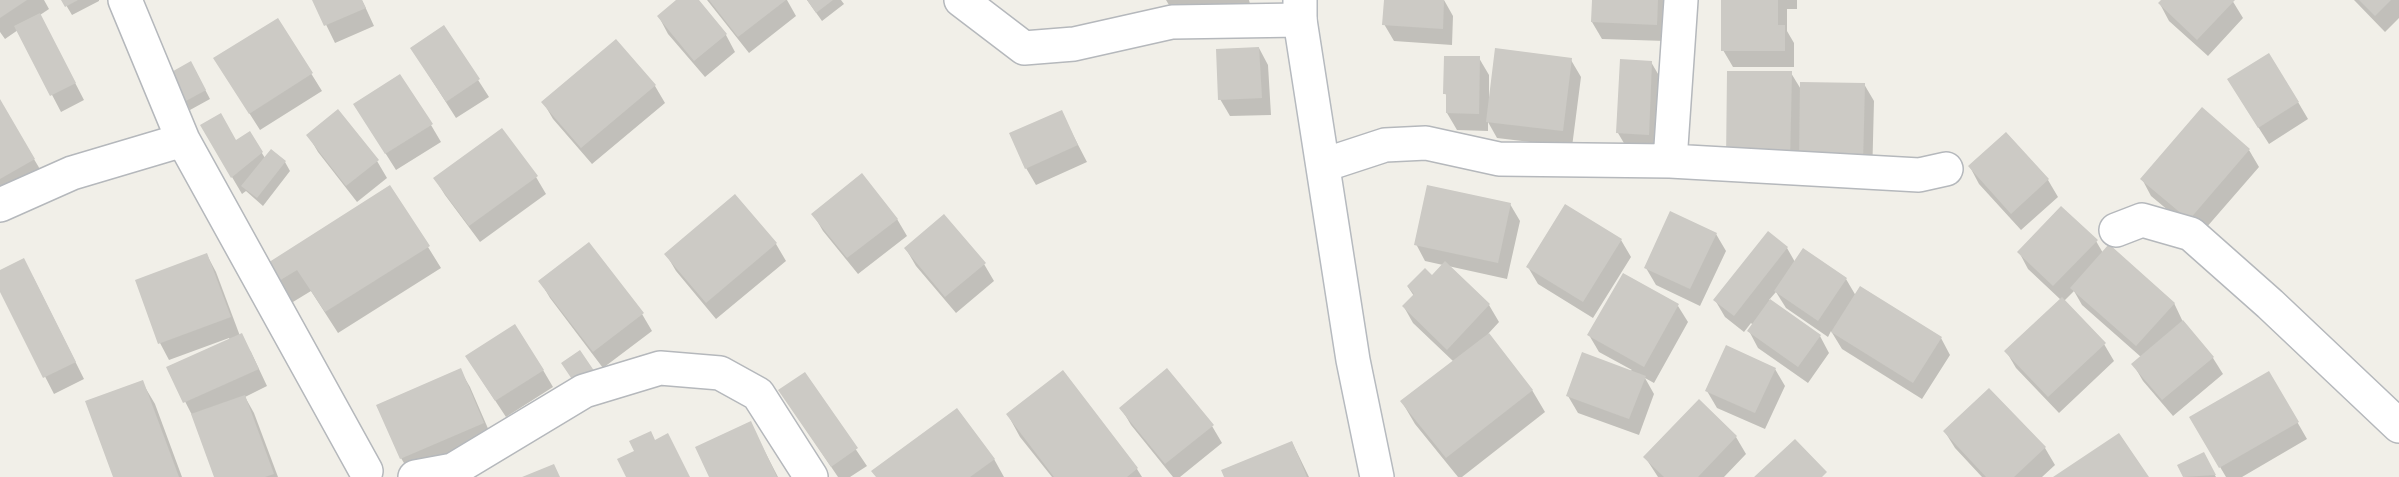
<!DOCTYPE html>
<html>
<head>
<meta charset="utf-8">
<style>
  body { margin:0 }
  canvas { display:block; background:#f1efe8 }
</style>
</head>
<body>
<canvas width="2399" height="477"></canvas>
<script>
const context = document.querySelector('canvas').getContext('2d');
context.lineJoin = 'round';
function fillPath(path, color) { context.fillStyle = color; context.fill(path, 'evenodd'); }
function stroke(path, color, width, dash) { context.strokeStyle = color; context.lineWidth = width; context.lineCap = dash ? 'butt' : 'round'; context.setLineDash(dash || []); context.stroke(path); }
fillPath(new Path2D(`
  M0 0H44L49 9 40 15 84 100 61 112 18 30 5 39 0 32Z
  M63 0H99V1L72 15Z
  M314 0H362L374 26 335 43Z
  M679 0H697L726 35 735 52 705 77 668 34 659 17Z
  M707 0H787L796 16 749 53Z
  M807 0H841L844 4 822 21Z
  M1166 0H1249L1250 4 1175 15Z
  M1386 0H1444L1453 16 1452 45 1394 41 1384 24Z
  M1593 0H1668L1666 41 1602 39 1592 22Z
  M1723 0H1797V9H1787V31L1794 43V67H1733L1723 50Z
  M2163 0H2232L2243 18 2208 56 2169 21 2160 4Z
  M2354 0H2399V18L2385 32Z
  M278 20 322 91 260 130 225 75Z
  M444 27 489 97 456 118 412 49Z
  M616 42 655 86 665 103 592 164 553 119 543 102Z
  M1259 48 1268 65 1271 115 1230 116 1220 99Z
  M1479 58 1489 75V97H1491L1571 60 1581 77 1572 147 1497 138 1488 122V131L1457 130 1447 113V97L1445 93Z
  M1651 62 1661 79 1658 151 1628 150 1618 133Z
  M196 72 210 99 190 110 170 74Z
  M1791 73 1802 91 1864 84 1874 101 1872 180 1727 162Z
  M2239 97 2298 102 2308 119 2269 144Z
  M0 102 47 181 0 208Z
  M1061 112 1087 162 1036 185 1026 168Z
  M365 121 431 125 441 142 396 170Z
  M202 126 235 142 250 134 265 158 285 162 290 171 263 206 246 191 242 194Z
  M2006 134 2048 180 2058 197 2021 230 1979 184 1970 167Z
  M308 135 377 161 387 178 357 202 318 152Z
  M2249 150 2259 167 2199 236 2151 196 2142 179Z
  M536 177 546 194 480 242 445 195 435 179Z
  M735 196 776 244 786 261 716 319 676 271 666 254Z
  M1510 204 1520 221 1507 279 1448 266 1489 305 1499 322 1488 334 1532 390 1545 412 1462 477H1458L1415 424 1402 402 1454 362 1413 323 1404 307 1414 296 1408 287 1432 277 1443 265 1425 261 1416 244Z
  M813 214 897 219 907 236 858 274 823 231Z
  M1768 233 1787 248 1795 262 1846 279 1856 296 1941 338 1950 355 1922 399 1842 349 1831 331 1828 337 1786 308 1776 292 1769 300 1820 336 1829 353 1808 383 1758 348 1749 331 1753 325 1751 323 1744 332 1725 317 1715 300Z
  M1716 234 1726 251 1700 306 1656 285 1646 268Z
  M1621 240 1631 257 1593 318 1538 284 1528 267Z
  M2096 241 2103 253 2174 303 2183 322 2213 358 2223 374 2173 416 2143 381 2133 364 2141 357 2082 305 2074 291 2064 301 2104 344 2114 361 2059 413 2016 368 2006 351 2061 300 2028 269 2019 252Z
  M428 247 441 268 338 333 311 291 288 305 265 266Z
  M906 249 984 264 994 281 956 313 916 266Z
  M207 255 216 272 240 336 251 352 267 386 245 397 254 413 278 477H216L194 419 168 368 230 340 229 338 169 360 160 343Z
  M0 272 33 277 84 379 54 394 0 289Z
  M540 281 642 314 652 331 603 368 550 298Z
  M1678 306 1688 322 1654 383 1645 378 1654 394 1639 435 1578 413 1568 396 1632 370 1599 352 1589 335Z
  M1775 369 1785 386 1765 429 1717 408 1707 391Z
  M460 370 470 387 493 440 411 475 401 458Z
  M543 370 553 387 506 417 477 373Z
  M1062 372 1137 469 1142 477H1052L1020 437 1008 415Z
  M2269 373 2307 439 2242 477H2226L2191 418Z
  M805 374 867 466 850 477H838L780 391Z
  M142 382 155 404 182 477H115Z
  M1989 390 2045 448 2055 465 2042 477H1982L1955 448 1945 432Z
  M1699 401 1736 437 1746 454 1724 477H1658L1645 457Z
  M1121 408 1212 426 1222 443 1180 477H1173L1131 425Z
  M750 423 778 477H710Z
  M1292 442 1309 477H1226Z
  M2203 454 2216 477H2185L2179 466Z
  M994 459 1004 477H877Z`), '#0003');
fillPath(new Path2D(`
  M0 0H27L0 18Z
  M61 0H78L65 7Z
  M312 0H362L366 8 324 26Z
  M676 0H699L727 34 694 61 657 16Z
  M709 0H786L738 37Z
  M807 0H833L816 13Z
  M1384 0H1444L1443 29 1382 25Z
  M1592 0H1658L1657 25 1591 22Z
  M1721 0H1778V25H1785V51H1721Z
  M2161 0H2235L2197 40 2158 3Z
  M2359 0H2391L2375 16Z
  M40 13 76 83 50 96 14 26Z
  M278 18 313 73 249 114 213 58Z
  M444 25 480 79 446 102 410 48Z
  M616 39 656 85 581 148 541 102Z
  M1259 47 1262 98 1218 100 1216 49Z
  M1495 48 1572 58 1563 131 1486 122Z
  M2269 53 2299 102 2258 128 2227 79Z
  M1444 56H1480L1479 114 1446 113V94H1443Z
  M1620 59 1652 61 1649 135 1616 133Z
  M191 61 206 90 184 102 168 74Z
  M1727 71H1792L1790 163H1726Z
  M400 74 433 124 385 154 353 104Z
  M1800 82 1865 83 1863 163H1799Z
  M0 99 35 159 0 179Z
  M2202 107 2250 149 2189 220 2140 179Z
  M338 109 379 160 346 186 306 135Z
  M1062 110 1078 145 1025 169 1009 133Z
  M221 113 236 140 250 131 263 152 231 178 200 125Z
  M502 128 538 176 469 226 433 178Z
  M2006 132 2049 179 2011 214 1968 166Z
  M271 149 286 161 257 198 241 186Z
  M862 173 898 219 847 258 811 214Z
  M390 185 430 246 325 312 297 270 274 284 263 266Z
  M1427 185 1511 203 1498 263 1414 245Z
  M735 194 777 243 706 303 664 254Z
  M1565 204 1622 239 1583 302 1526 267Z
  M2061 206 2098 240 2053 286 2017 252Z
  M1670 211 1717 233 1690 289 1644 268Z
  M944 214 986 263 945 297 904 248Z
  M1768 231 1788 247 1734 316 1713 300Z
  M589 242 644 313 593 352 538 281Z
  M2109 244 2175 303 2136 346 2070 288Z
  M1803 248 1847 278 1818 321 1774 291Z
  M207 253 231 317 158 344 135 280Z
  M24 258 76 362 43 378 0 292V270Z
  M1445 261 1490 304 1447 350 1402 306 1414 294 1407 286 1425 268 1432 275Z
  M1623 273 1679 304 1644 367 1587 335Z
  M1860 286 1942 337 1913 383 1831 332Z
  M2062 297 2106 343 2048 397 2004 351Z
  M1770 299 1821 335 1798 367 1747 331Z
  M2183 320 2214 357 2162 400 2131 364Z
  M515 324 544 370 495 401 465 356Z
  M242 333 259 369 183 403 166 367Z
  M1489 333 1533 390 1446 458 1400 401Z
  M1726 345 1776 368 1755 413 1705 391Z
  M580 350 599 378 580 391 561 363Z
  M1582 352 1646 376 1629 419 1566 396Z
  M461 368 484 423 400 459 376 405Z
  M1167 368 1214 425 1165 464 1119 408Z
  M1063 370 1138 468 1127 477H1054L1006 414Z
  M2269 371 2299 422 2219 468 2189 417Z
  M805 372 858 448 831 467 778 390Z
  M143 380 179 477H113L85 401Z
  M1989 388 2046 447 2014 477H1986L1943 431Z
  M245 395 274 474 265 477H214L191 414Z
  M1699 399 1737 436 1698 477H1664L1643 457Z
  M957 408 995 459 970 477H876L871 471Z
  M751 421 777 477H709L695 447Z
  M651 431 655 440 668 433 690 477H626L617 459 634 451 629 441Z
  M2119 433 2149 477H2053Z
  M1795 439 1827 472 1822 477H1754Z
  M1292 441 1307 477H1224L1221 470Z
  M2204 452 2216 475 2183 477 2177 465Z
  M554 464 560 477H522Z`), '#cccac5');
const street = new Path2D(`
  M125 0 183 140 366 471
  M961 0 1024 48 1074 44 1172 22 1300 20
  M1670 161 1681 0
  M1324 165 1385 145 1426 143 1499 159 1670 161 1919 175 1946 169
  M0 205 72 173 183 140
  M2116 230 2142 220 2191 234 2270 304 2399 426
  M415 477 453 470 584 391 660 368 720 373 758 394 811 477`);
const secondary = new Path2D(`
  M1300 0V20L1353 360 1377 477`);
stroke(street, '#b5b8bc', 36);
stroke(secondary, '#b6babf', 36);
stroke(street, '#fff', 33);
stroke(secondary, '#fff', 33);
</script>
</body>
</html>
